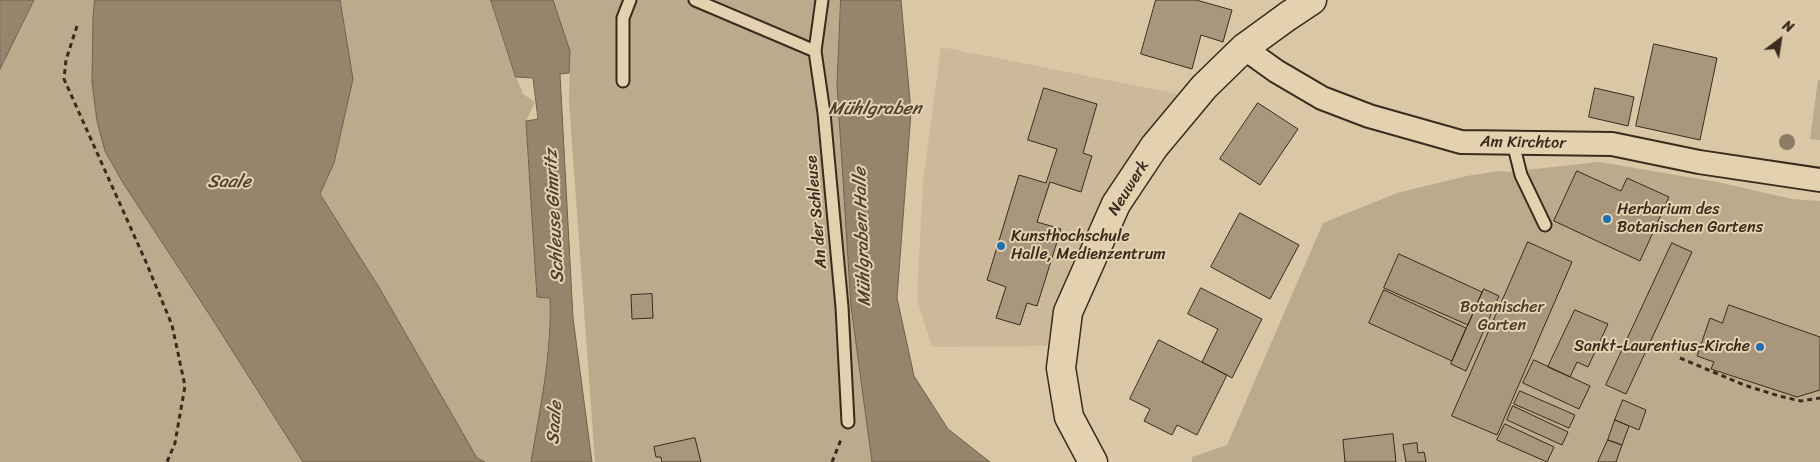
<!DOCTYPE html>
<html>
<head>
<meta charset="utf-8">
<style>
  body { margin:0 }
  #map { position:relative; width:1820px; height:462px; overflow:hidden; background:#dac7a6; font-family:Sriracha,sans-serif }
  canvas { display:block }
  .north { position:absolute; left:1755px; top:15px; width:50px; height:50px; -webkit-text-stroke:4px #e4d1af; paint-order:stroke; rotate:31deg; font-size:14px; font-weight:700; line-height:20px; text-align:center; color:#3b2a1e }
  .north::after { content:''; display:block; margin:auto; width:18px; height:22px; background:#3b2a1e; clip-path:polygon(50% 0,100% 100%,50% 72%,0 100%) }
</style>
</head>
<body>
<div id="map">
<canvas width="1820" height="462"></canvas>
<div class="north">N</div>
</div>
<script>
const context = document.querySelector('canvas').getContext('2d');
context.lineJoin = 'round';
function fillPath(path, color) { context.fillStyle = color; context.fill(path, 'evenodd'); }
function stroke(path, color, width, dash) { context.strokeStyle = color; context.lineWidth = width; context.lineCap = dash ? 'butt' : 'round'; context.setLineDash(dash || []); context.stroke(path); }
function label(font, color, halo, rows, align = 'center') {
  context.font = font + ' Sriracha,sans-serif'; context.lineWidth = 4; context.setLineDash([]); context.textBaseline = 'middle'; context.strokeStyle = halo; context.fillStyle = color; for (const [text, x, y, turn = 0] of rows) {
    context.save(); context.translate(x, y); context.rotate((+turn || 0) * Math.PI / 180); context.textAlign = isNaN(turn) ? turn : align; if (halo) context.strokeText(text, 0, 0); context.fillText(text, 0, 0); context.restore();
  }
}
fillPath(new Path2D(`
  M941 47 1188 96 1145 142 1107 192 1053 314 1047 346 932 347 917 299 923 181Z`), '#cbb999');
fillPath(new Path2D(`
  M34 0H95L93 17 92 82 97 121 105 151 123 184 211 317 303 462H0V69Z
  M340 0H491L516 77 523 94 535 102 526 121 537 297H550C551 353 540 407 531 462H485L477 458 380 289 320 194 334 163 353 79Z
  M553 0H841L837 85 851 306 872 462H595L569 102 570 51Z
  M1818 80H1820V140L1810 139Z
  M1599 162 1717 182 1792 199 1820 201V338L1729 305 1722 323 1710 319 1697 356 1714 362 1711 369 1797 397 1820 390V462H1192V457L1227 445 1323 223 1397 193 1467 176 1500 171 1507 172Z`), '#bcaa8d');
const water = new Path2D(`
  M0 0H34L0 69Z
  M95 0H340L353 79 334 163 320 194 380 289 477 458 485 462H303L211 317 123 183 105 151 97 121 92 82 93 17Z
  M491 0H553L570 51 569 73 560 74 573 318 592 462H531C540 408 552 353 550 298L537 297 526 121 538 119 533 78 516 77Z
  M841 0H901L911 112 897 298 914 376 948 429 990 462H872L851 306 837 85Z`);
fillPath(water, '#96846d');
stroke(water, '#72604d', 1);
const building = new Path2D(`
  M1156 0H1196L1232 10 1223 42 1201 35 1192 69 1141 54Z
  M1654 44 1717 58 1700 140 1636 126Z
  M1044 88 1097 104 1083 153 1092 156 1081 192 1050 182 1037 222 1061 229 1037 306 1027 303 1020 325 996 318 1006 287 987 280 1019 175 1046 183 1057 149 1028 140Z
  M1595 88 1634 97 1628 126 1589 117Z
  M1258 103 1298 129 1260 185 1220 159Z
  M1577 171 1621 191 1627 178 1669 197 1640 261 1554 221Z
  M1240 213 1299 245 1270 299 1211 267Z
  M1528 242 1572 262 1497 435 1452 416Z
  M1672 243 1692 252 1626 394 1606 385Z
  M1399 254 1482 292 1468 325 1384 288Z
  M1201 288 1262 319 1232 378 1202 362 1218 329 1188 314Z
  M1484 289 1499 296 1466 371 1451 364Z
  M1384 290 1466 328 1452 361 1369 323Z
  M652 294 653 318 632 319 631 295Z
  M1729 305 1820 337V390L1797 397 1711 369 1714 362 1697 356 1710 318 1722 323Z
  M1575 310 1608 324 1588 367 1577 362 1570 377 1548 367Z
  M1159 340 1227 375 1197 435 1177 425 1172 435 1144 421 1150 409 1130 399Z
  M1534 360 1590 386 1579 409 1523 383Z
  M1520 391 1575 415 1569 428 1514 404Z
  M1623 400 1646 410 1639 430 1615 420Z
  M1513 406 1568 432 1562 445 1507 420Z
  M1615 420 1629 426 1622 445 1608 440Z
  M1505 424 1554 447 1547 462 1497 440Z
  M1393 434 1396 462H1345L1343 440Z
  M695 438 701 462H662L661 457H656L654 447Z
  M1608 440 1622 445 1616 462H1598Z
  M1417 443 1418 453 1424 452 1426 462H1406L1403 445Z`);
fillPath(building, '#a8977c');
stroke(building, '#3b2a1e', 1);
const lane = new Path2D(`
  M695 0 815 51
  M822 0 815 51 824 113 842 307 848 422
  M623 81V18L630 0
  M1513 143 1521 175 1545 225`);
const street = new Path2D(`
  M1244 48 1276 71 1322 98 1369 116 1461 142 1612 144 1699 162 1820 180`);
const secondary = new Path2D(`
  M1093 462 1069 417 1061 368 1068 312 1116 204 1154 147 1204 87 1244 48 1288 16 1312 0`);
stroke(lane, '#3b2a1e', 15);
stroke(street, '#3b2a1e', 26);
stroke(secondary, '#3b2a1e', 31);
stroke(new Path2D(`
  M77 26 66 60 64 79 146 262 172 325 185 386 175 443 167 462
  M1680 358 1744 385 1779 396 1801 401 1820 398
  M832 462 842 437`), '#3b2a1e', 3, [5, 4]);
stroke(lane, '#e4d1af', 11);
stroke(street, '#e4d1af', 22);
stroke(secondary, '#e4d1af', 28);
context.fillStyle = '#8d7b65';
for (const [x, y] of [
  [1787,142]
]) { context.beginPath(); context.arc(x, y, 8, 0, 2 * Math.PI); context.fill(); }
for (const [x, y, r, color] of [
  [1607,219,5,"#1f6fb2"],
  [1001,246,5,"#1f6fb2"],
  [1760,347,5,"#1f6fb2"]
]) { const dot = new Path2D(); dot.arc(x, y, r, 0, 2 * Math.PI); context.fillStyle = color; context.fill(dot); stroke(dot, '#e4d1af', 2); }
label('16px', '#3b2a1e', '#e4d1af', [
  ["Am Kirchtor",1523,143,1],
  ["Neuwerk",1129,188,-58],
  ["An der Schleuse",817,212,-95]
]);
label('16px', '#3b2a1e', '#e4d1af', [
  ["Herbarium des",1617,210],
  ["Botanischen Gartens",1617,228],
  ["Kunsthochschule",1011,237],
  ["Halle, Medienzentrum",1011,255],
  ["Sankt-Laurentius-Kirche",1750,347,"right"]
], 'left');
label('16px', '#4e3d2f', '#e4d1af', [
  ["Botanischer",1502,308],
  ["Garten",1502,326]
]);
label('italic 18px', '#524032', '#e4d1af', [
  ["Mühlgraben",875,109],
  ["Saale",229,182],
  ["Schleuse Gimritz",555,216,-93],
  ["Mühlgraben Halle",863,237,-92],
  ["Saale",555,423,-86]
]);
</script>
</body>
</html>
